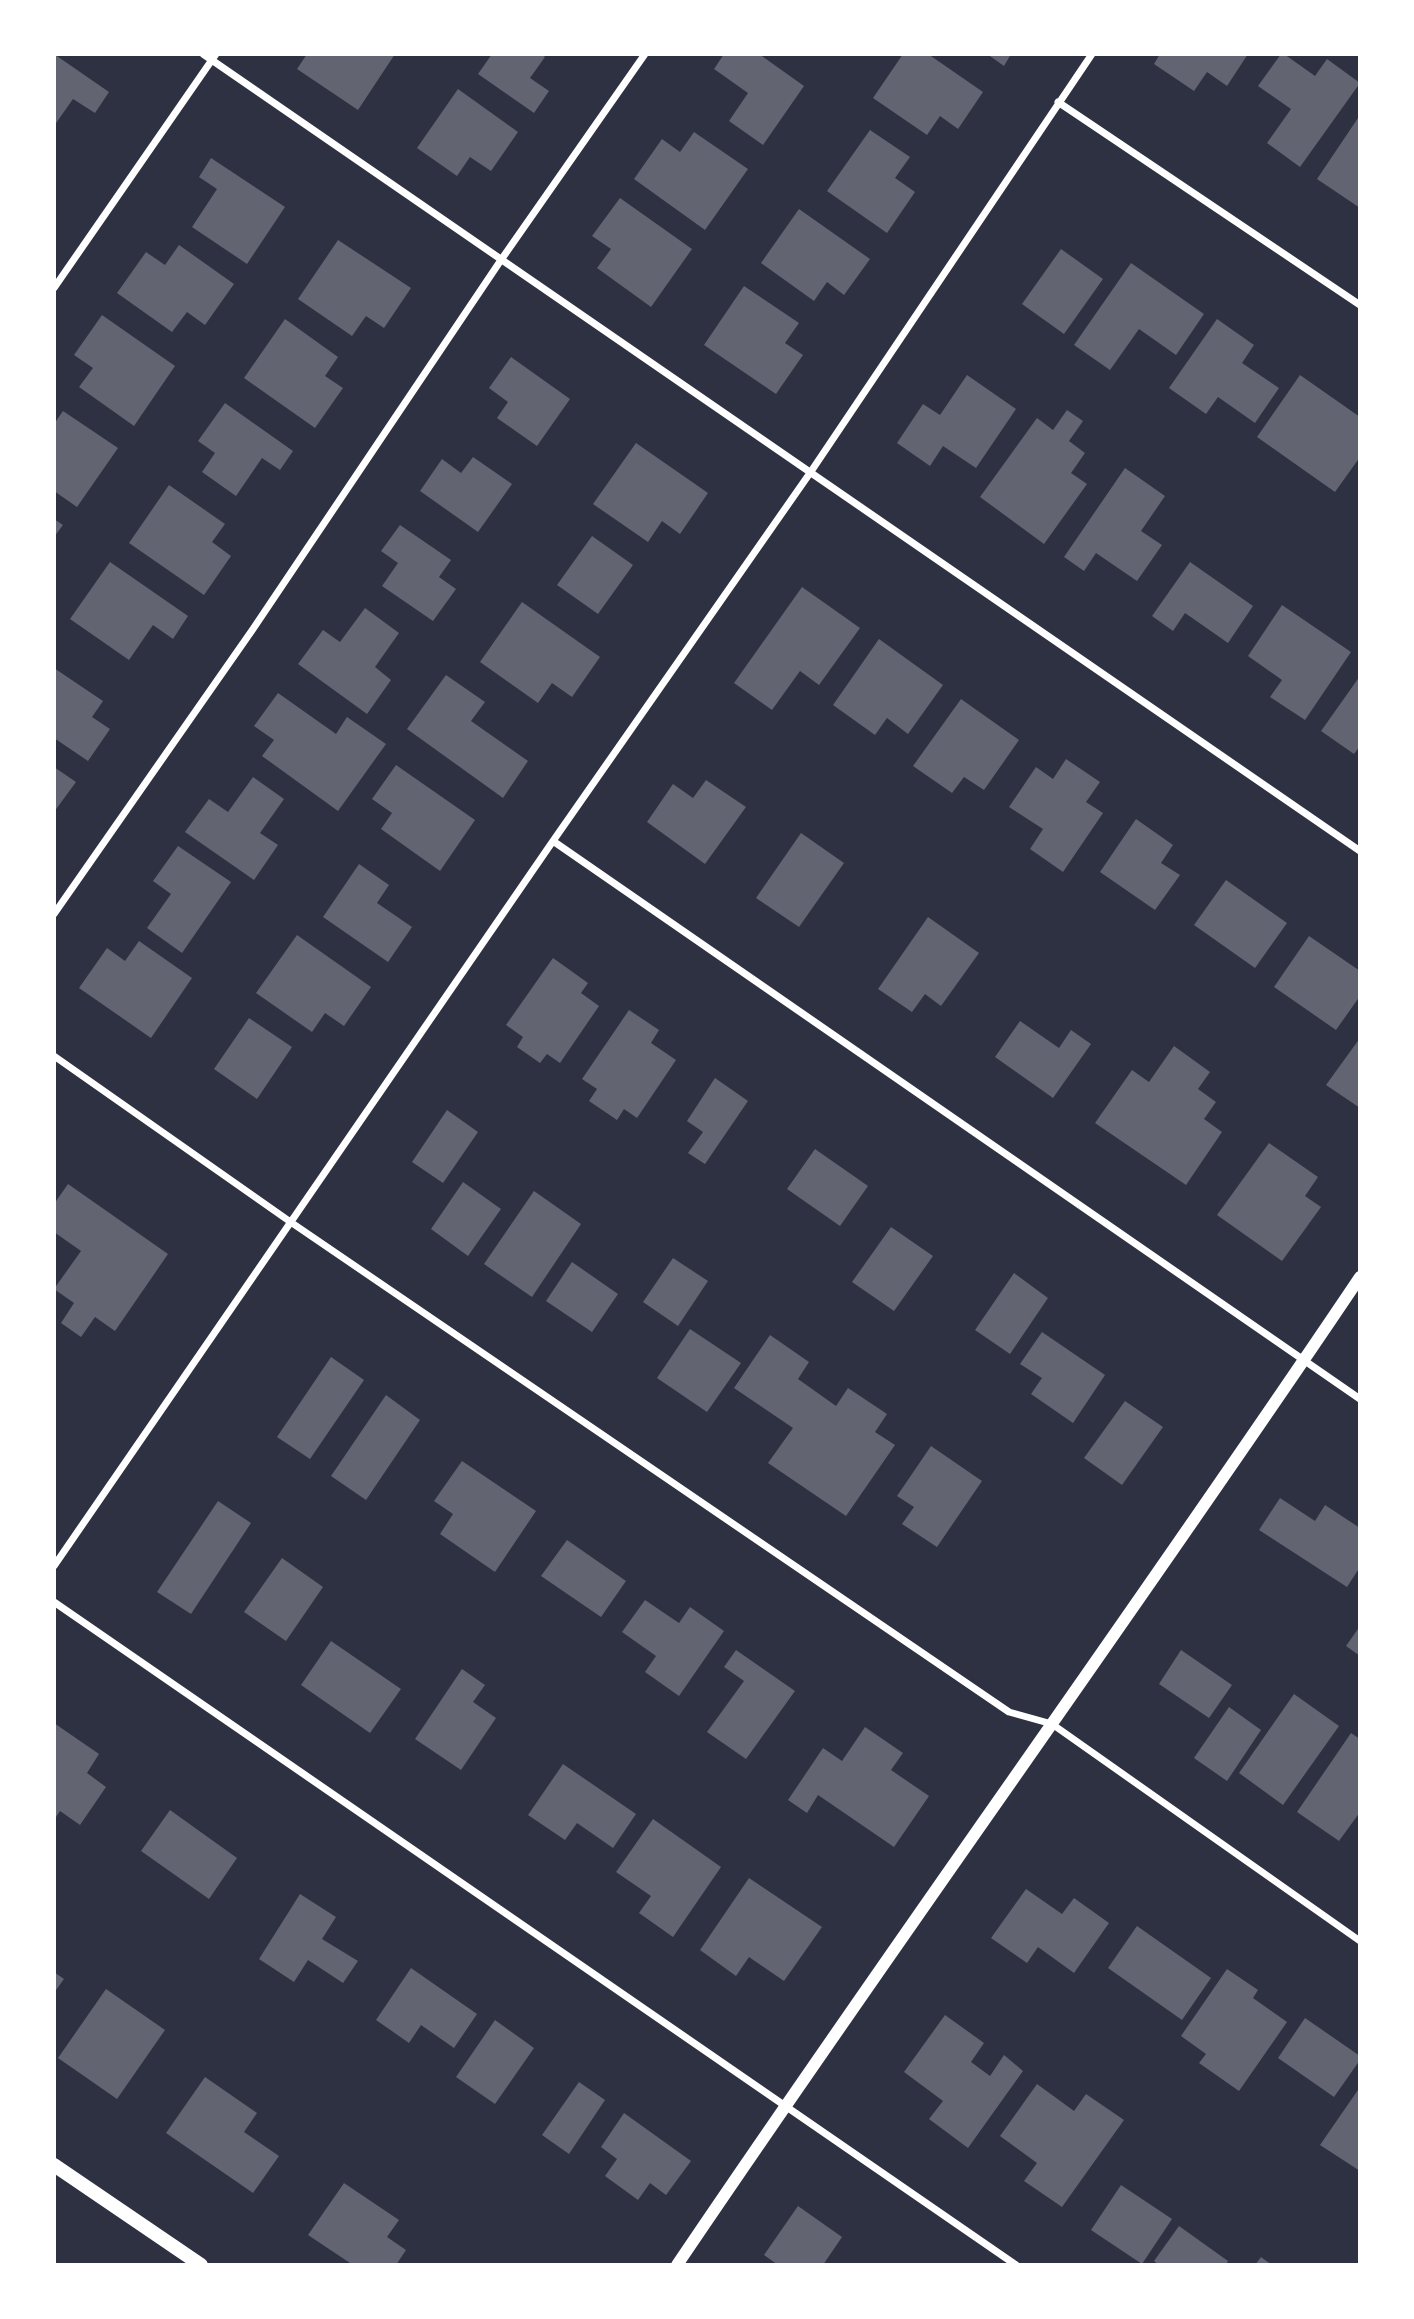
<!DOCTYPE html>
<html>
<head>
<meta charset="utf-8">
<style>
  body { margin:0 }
  #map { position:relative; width:1414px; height:2319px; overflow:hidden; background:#2d3142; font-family:Karla,sans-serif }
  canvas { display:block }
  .frame { position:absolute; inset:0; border:56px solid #fff; pointer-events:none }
</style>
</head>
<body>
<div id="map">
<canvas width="1414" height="2319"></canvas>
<div class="frame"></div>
</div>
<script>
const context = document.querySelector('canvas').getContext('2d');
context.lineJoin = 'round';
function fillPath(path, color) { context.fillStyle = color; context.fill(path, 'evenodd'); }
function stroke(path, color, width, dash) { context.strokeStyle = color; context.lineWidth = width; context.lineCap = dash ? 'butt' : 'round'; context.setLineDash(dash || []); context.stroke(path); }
fillPath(new Path2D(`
  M54 54 109 92 95 113 73 99 54 126Z
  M307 54H395L358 110 297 69Z
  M492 54H541L545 57 530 78 549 91 534 113 478 74Z
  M724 54H759L804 86 763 145 729 121 748 93 714 69Z
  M903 54H928L983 92 958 129 940 116 927 135 873 98Z
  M987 54H1011L1004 66Z
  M1160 54H1248L1227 86 1207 72 1194 91 1154 64Z
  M1281 54H1284L1315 76 1327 59 1360 83 1300 167 1267 143 1291 109 1258 86Z
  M458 89 518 132 491 171 470 157 457 176 417 148Z
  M1358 118 1360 120V208L1317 179Z
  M870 130 910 157 895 178 915 192 887 233 827 191Z
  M694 132 748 169 705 230 634 179 662 139 680 152Z
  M211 158 285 207 247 264 192 227 217 189 199 177Z
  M620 198 692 249 651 307 597 268 611 249 592 236Z
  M799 209 870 259 844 295 827 282 814 301 761 263Z
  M338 240 411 288 384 328 366 316 352 336 298 299Z
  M179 245 234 284 205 325 187 312 172 332 117 293 146 252 165 265Z
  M1061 249 1103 279 1064 334 1022 304Z
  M1131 263 1204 314 1176 355 1139 329 1110 370 1074 345Z
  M744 286 799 323 785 343 803 355 776 394 704 345Z
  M102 315 175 366 134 426 79 387 93 368 74 355Z
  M285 319 338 357 325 376 343 388 315 428 244 378Z
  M1217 319 1254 345 1242 363 1279 388 1255 423 1218 397 1206 414 1169 388Z
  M511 357 570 399 537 446 497 418 508 402 489 388Z
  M967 375 1016 409 976 468 943 446 930 466 897 443 923 404 940 415Z
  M1300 375 1360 417V457L1335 492 1257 437Z
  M225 403 293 451 280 470 262 458 236 496 202 472 215 453 198 441Z
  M1067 410 1083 421 1069 441 1085 453 1071 473 1087 484 1044 544 980 497 1037 418 1053 430Z
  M63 411 118 448 77 507 54 491V424Z
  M636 443 708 493 680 534 662 521 648 542 593 504Z
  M473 457 512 484 478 532 420 491 442 459 461 473Z
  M1125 468 1165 496 1141 531 1162 545 1137 581 1096 553 1084 571 1064 557Z
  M169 485 225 524 212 542 231 556 204 595 129 543Z
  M54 519 63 525 54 537Z
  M400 525 451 560 439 577 456 589 433 621 382 586 398 563 381 551Z
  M592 536 633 565 598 614 557 585Z
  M110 562 188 616 173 639 153 625 129 660 70 619Z
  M1190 562 1253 606 1228 643 1185 613 1173 631 1152 616Z
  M802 587 860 628 819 685 800 671 772 710 734 683Z
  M522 602 600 657 572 697 552 683 538 703 480 662Z
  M1282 605 1351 652 1305 720 1270 697 1282 680 1248 656Z
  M365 608 399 633 375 667 391 680 367 714 298 664 323 630 340 642Z
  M879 639 943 685 908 734 887 718 875 735 833 705Z
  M54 668 103 701 92 717 110 729 88 761 54 738Z
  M446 675 485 702 471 721 528 761 503 798 407 729Z
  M1360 676V746L1354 754 1321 731Z
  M278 693 336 734 347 717 386 744 338 811 262 756 274 740 254 726Z
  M961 699 1019 740 984 790 964 777 952 793 913 766Z
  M1066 759 1100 782 1086 802 1103 813 1063 872 1030 849 1043 829 1009 807 1036 767 1053 779Z
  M396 765 475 820 440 871 381 829 392 813 372 799Z
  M54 767 76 782 54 812Z
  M253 777 284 799 260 833 278 845 254 880 185 832 209 799 228 812Z
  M706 780 746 807 705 864 647 822 673 784 693 798Z
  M1136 819 1173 845 1161 863 1180 875 1155 910 1100 872Z
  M801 833 844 863 799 927 756 898Z
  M178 846 231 882 182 953 147 928 171 894 153 881Z
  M359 864 389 885 377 903 412 927 388 962 323 917Z
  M1226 880 1287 923 1255 968 1194 925Z
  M928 917 979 953 941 1006 925 994 912 1012 878 989Z
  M297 935 371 987 344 1026 325 1013 312 1032 256 993Z
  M1309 936 1360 971V996L1336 1030 1274 987Z
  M139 941 192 978 151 1038 79 988 107 948 125 961Z
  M553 958 588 983 581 993 599 1006 560 1063 547 1054 540 1063 517 1047 523 1037 506 1025Z
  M629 1010 659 1030 651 1043 676 1060 637 1118 624 1109 617 1120 589 1101 597 1089 582 1079Z
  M249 1018 292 1047 257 1099 214 1069Z
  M1020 1021 1059 1048 1071 1030 1091 1044 1053 1098 995 1057Z
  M1360 1038V1108L1326 1085Z
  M1174 1046 1210 1072 1198 1089 1216 1102 1204 1119 1222 1132 1186 1185 1095 1123 1132 1070 1149 1082Z
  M715 1078 748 1101 705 1164 688 1153 703 1132 687 1121Z
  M447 1110 478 1132 443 1183 412 1162Z
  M1269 1143 1318 1177 1305 1196 1321 1207 1282 1261 1217 1215Z
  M815 1149 868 1186 840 1226 787 1189Z
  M463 1182 501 1209 468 1256 431 1229Z
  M68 1184 168 1254 115 1331 95 1317 81 1337 61 1323 74 1303 54 1289 81 1251 54 1232V1204Z
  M534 1191 581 1224 532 1297 484 1264Z
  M891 1227 933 1256 894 1311 852 1282Z
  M673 1258 708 1281 678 1326 643 1302Z
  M572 1262 618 1294 592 1332 546 1301Z
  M1014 1273 1048 1298 1010 1354 975 1330Z
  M690 1329 741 1363 707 1412 657 1378Z
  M1042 1332 1105 1375 1073 1423 1031 1394 1042 1378 1020 1364Z
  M770 1335 809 1362 798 1379 836 1406 848 1388 887 1414 875 1432 895 1445 846 1516 768 1463 793 1428 734 1388Z
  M331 1357 364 1380 310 1459 277 1437Z
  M386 1395 420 1420 366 1500 331 1476Z
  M1125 1401 1163 1427 1122 1485 1084 1458Z
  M931 1446 982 1481 937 1547 902 1524 914 1507 897 1496Z
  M462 1461 536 1511 495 1572 440 1534 453 1514 434 1501Z
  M1280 1498 1315 1521 1325 1505 1360 1528V1567L1347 1587 1259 1530Z
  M218 1501 251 1523 191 1614 157 1592Z
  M567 1540 626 1581 601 1617 541 1576Z
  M282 1558 323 1587 286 1641 244 1612Z
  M645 1600 679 1623 690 1607 724 1631 679 1696 645 1672 656 1656 622 1632Z
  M1360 1626V1656L1346 1646Z
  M331 1641 401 1689 370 1733 301 1685Z
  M736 1650 795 1691 746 1759 707 1732 744 1681 724 1667Z
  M1181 1650 1232 1685 1209 1718 1159 1684Z
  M462 1669 485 1685 473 1702 496 1718 461 1770 415 1739Z
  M1294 1694 1339 1726 1283 1805 1239 1773Z
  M1229 1707 1261 1730 1227 1781 1194 1758Z
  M54 1723 99 1754 87 1773 106 1787 80 1825 60 1811 54 1820Z
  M865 1727 903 1753 891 1770 929 1796 894 1847 818 1795 807 1813 788 1800 823 1748 842 1761Z
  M1351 1733 1360 1739V1812L1339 1841 1297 1812Z
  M563 1764 636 1814 613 1848 577 1823 565 1840 528 1815Z
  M170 1810 237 1858 209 1899 141 1851Z
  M653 1819 721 1867 673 1937 639 1913 651 1896 616 1872Z
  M749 1878 822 1927 784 1981 749 1957 736 1976 700 1950Z
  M1026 1889 1062 1914 1074 1898 1109 1923 1074 1973 1038 1947 1027 1963 991 1938Z
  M300 1894 336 1917 322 1939 358 1961 343 1983 308 1960 294 1982 259 1959Z
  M1137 1926 1211 1978 1182 2020 1108 1968Z
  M411 1968 477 2014 454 2048 421 2025 409 2043 376 2020Z
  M1227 1969 1258 1990 1253 1998 1287 2022 1239 2091 1199 2063 1206 2054 1181 2036Z
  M54 1972 64 1979 54 1993Z
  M106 1989 165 2030 117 2099 58 2058Z
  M945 2015 984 2043 971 2062 990 2076 1004 2055 1023 2071 968 2148 929 2119 943 2101 904 2072Z
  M1305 2018 1360 2056V2060L1334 2097 1278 2058Z
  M495 2020 534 2048 495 2104 456 2077Z
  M205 2077 257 2113 244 2132 279 2156 253 2193 166 2133Z
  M579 2082 605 2100 569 2154 542 2135Z
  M1037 2084 1074 2111 1086 2094 1124 2120 1062 2207 1024 2181 1037 2163 1000 2136Z
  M1360 2087V2171L1320 2145Z
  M624 2113 691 2161 666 2195 650 2183 638 2200 605 2176 617 2159 601 2147Z
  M344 2183 399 2220 387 2237 406 2250 396 2265H353L308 2235Z
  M1121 2185 1172 2219 1142 2264 1091 2230Z
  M798 2206 842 2237 823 2265H778L764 2255Z
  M1179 2226 1228 2261 1226 2265H1159L1154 2261Z
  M1261 2257 1272 2265H1255Z`), '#626471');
stroke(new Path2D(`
  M203 54 1360 851
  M1058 102 1360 305
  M54 288 216 54
  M553 841 1360 1399
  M54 914 253 629 501 260 645 54
  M54 1056 292 1223 1009 1712 1052 1724 1360 1941
  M54 1566 553 841 810 473 1092 54
  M54 1602 1016 2265`), '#fff', 7);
stroke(new Path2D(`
  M677 2265C901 1933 1137 1609 1360 1277`), '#fff', 12);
stroke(new Path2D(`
  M54 2165 201 2265`), '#fff', 14);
</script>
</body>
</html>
